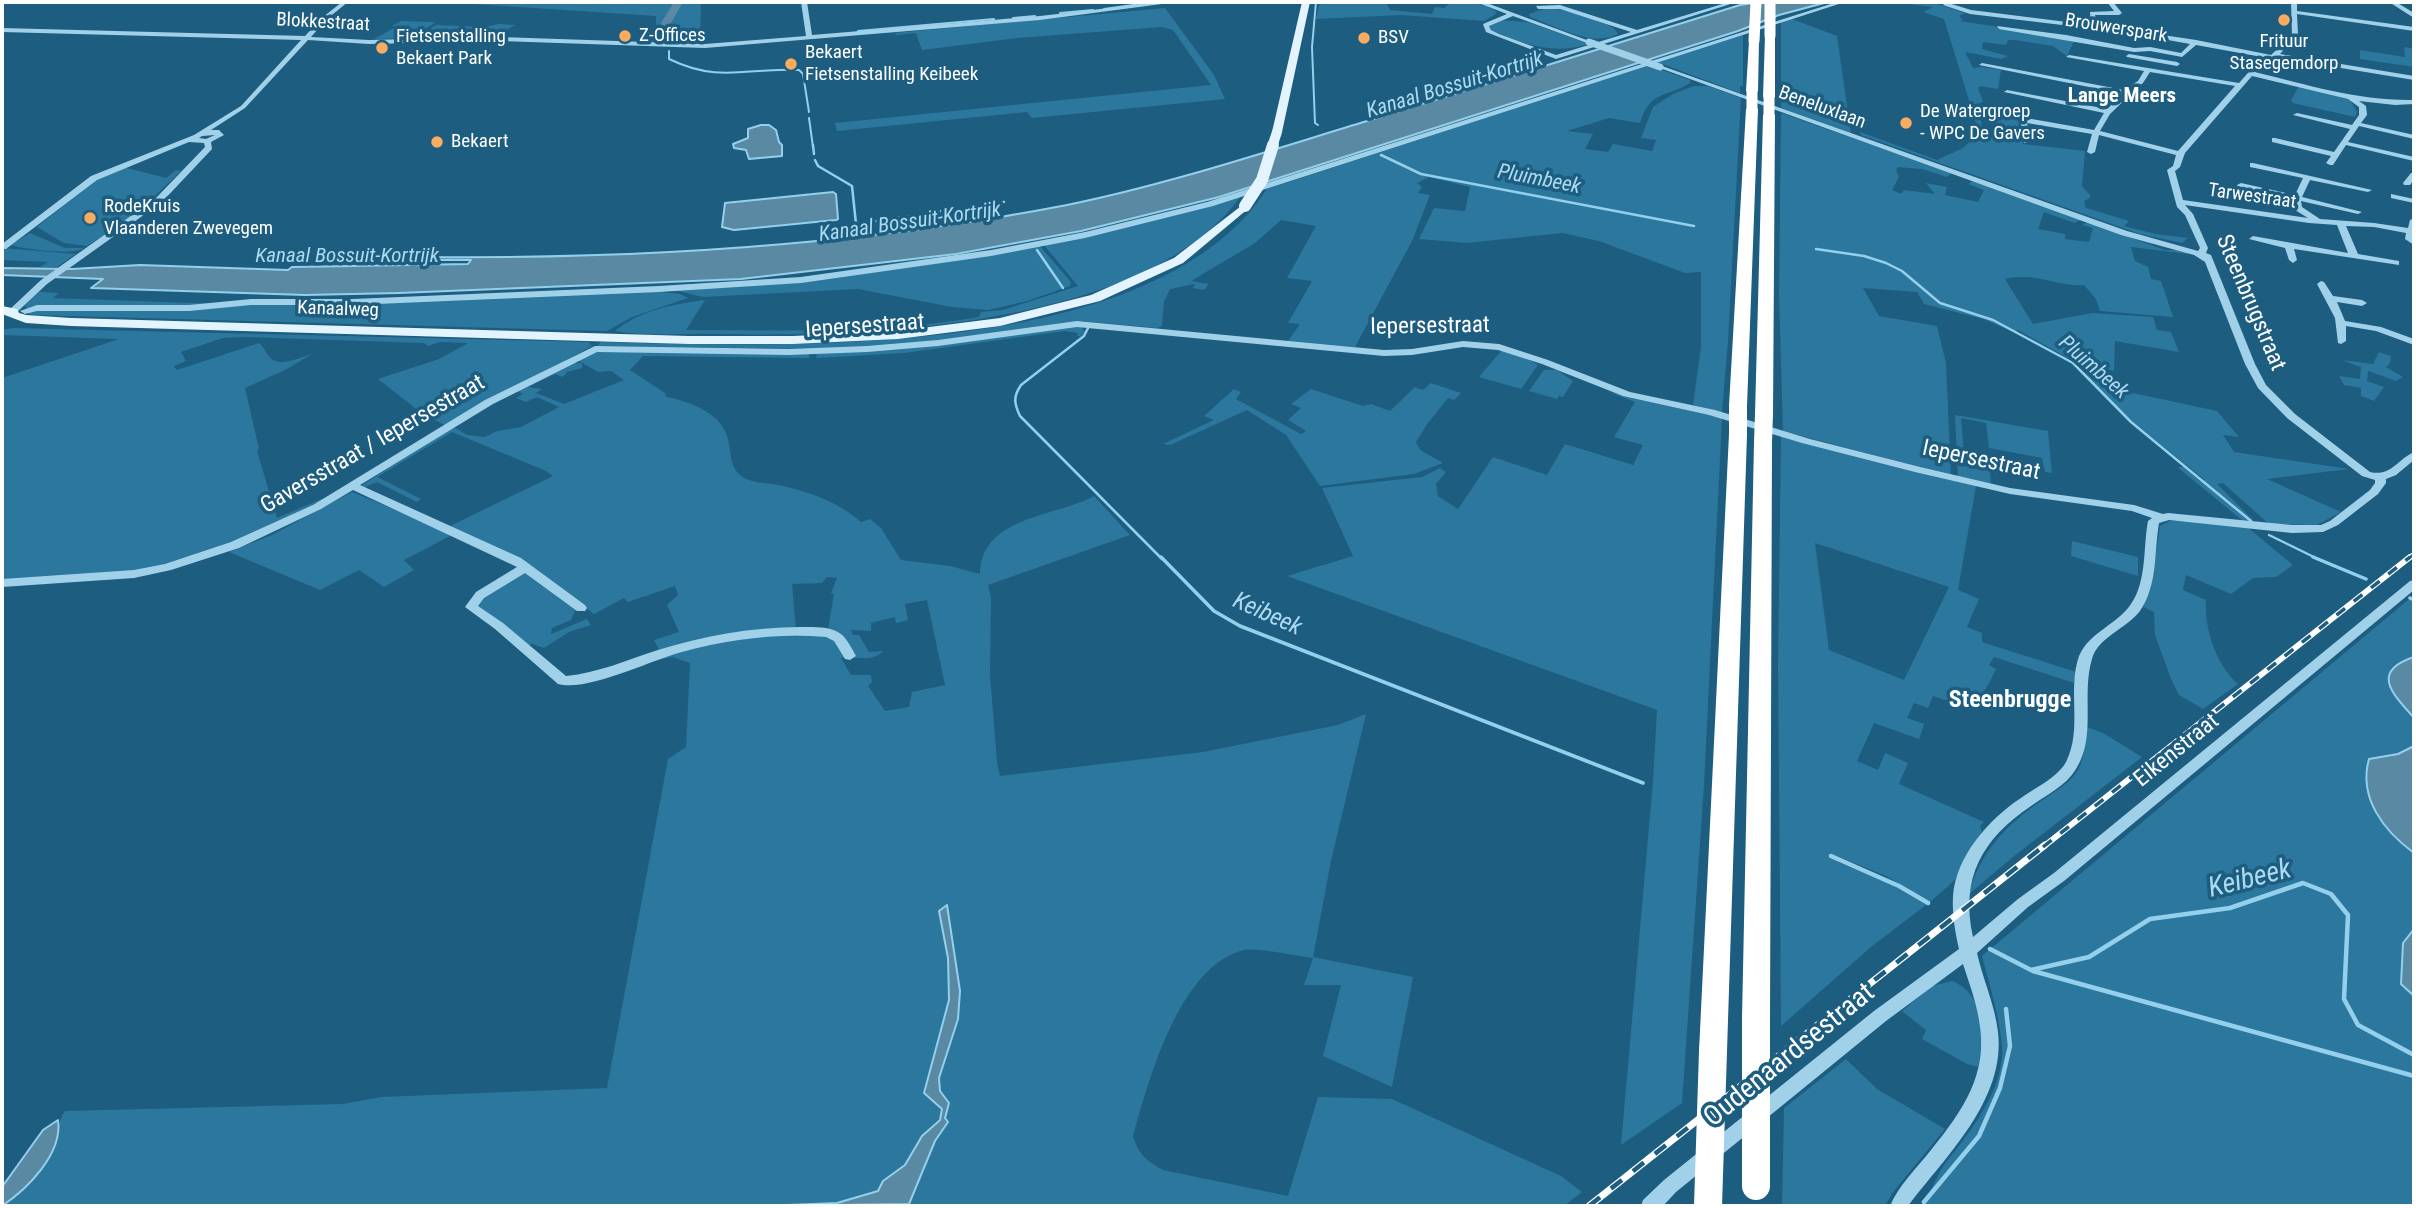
<!DOCTYPE html>
<html>
<head>
<meta charset="utf-8">
<style>
  body { margin:0 }
  #map { position:relative; width:2416px; height:1208px; overflow:hidden; background:#1d5d80; font-family:"Roboto Condensed",sans-serif }
  canvas { display:block }
  .frame { position:absolute; inset:0; border:4px solid #fff; pointer-events:none }
</style>
</head>
<body>
<div id="map">
<canvas width="2416" height="1208"></canvas>
<div class="frame"></div>
</div>
<script>
const context = document.querySelector('canvas').getContext('2d');
context.lineJoin = 'round';
function fillPath(path, color) { context.fillStyle = color; context.fill(path, 'evenodd'); }
function stroke(path, color, width, dash) { context.strokeStyle = color; context.lineWidth = width; context.lineCap = dash ? 'butt' : 'round'; context.setLineDash(dash || []); context.stroke(path); }
function label(font, color, halo, rows, align = 'center') {
  context.font = font + ' "Roboto Condensed",sans-serif'; context.lineWidth = 7; context.setLineDash([]); context.textBaseline = 'middle'; context.strokeStyle = halo; context.fillStyle = color; for (const [text, x, y, turn = 0] of rows) {
    context.save(); context.translate(x, y); context.rotate((+turn || 0) * Math.PI / 180); context.textAlign = isNaN(turn) ? turn : align; if (halo) context.strokeText(text, 0, 0); context.fillText(text, 0, 0); context.restore();
  }
}
fillPath(new Path2D(`
  M477 2H701L700 42 646 43 656 36V16L473 4Z
  M1320 2H1386L1390 10 1432 14 1435 7 1444 8 1451 2C1466 2 1486 1 1497 13L1484 21 1401 15 1316 19Z
  M1895 2 1934 3 1965 13 1959 16 1963 20 1960 21 2075 39 2067 56 2053 46 2015 40H2008L2006 45 1983 42 1982 49 2008 56 2001 59 1965 52 1973 68 1982 67 2001 70 1998 89 1980 86 1978 89 1983 101 1979 104 1983 136 1996 138 1991 113 2017 116 2023 144 2085 151 2082 186 2090 195V198L2084 201 2086 208 2129 221 2124 226 2156 234 2188 238 2182 243 2140 234 1861 135 1860 132 1937 160 1963 148 1979 133 1944 19 1923 12 1933 7Z
  M1165 8 1214 75 1225 99 1032 118 1027 112 837 131 835 123 1211 85 1173 30 1162 27 1017 38 922 50 916 33 896 35 895 33Z
  M1547 8C1562 9 1613 20 1618 34 1592 48 1556 26 1530 17L1529 14Z
  M1792 19 1837 36 1851 133 1781 108V22Z
  M1498 20 1528 22 1589 44C1554 55 1526 45 1493 31L1489 26Z
  M401 21 431 22 435 23 410 38 374 39 396 27 392 26Z
  M499 24 515 25 499 35 416 38 436 25 485 27Z
  M1743 34V86H1740V93L1657 62Z
  M2404 47 2414 49V67L2360 59V50L2405 57Z
  M1648 65 1690 80V83C1666 98 1650 90 1640 123L1609 118 1567 131 1593 134 1585 149 1608 152 1613 144 1652 151 1656 140 1641 138 1653 107 1673 94 1694 86H1708L1741 98 1728 341 1722 412 1693 405 1701 347V272L1685 273 1599 241 1562 233 1467 243 1419 239 1434 208 1465 211 1470 187 1429 177 1417 183 1422 187 1418 193 1430 195 1412 241 1355 347 1288 341 1300 324 1288 323 1312 281 1287 278 1316 226 1281 220 1255 243 1191 281 1209 284 1204 290 1193 288 1195 284 1170 289 1164 302 1162 326 1157 328 1081 321 929 343 820 349 597 346 601 342C785 346 1153 363 1267 189Z
  M2299 86 2350 100 2357 112 2355 117 2293 103 2291 100Z
  M1781 113 1952 173 1947 177 1922 169 1898 167 1896 170 1899 177 1892 190 1901 194 1904 190 1935 194 1926 183 1947 187 1945 195 1978 202 1984 190 1968 184 1973 181 2081 220 2074 223 2044 212 2038 229 2065 234V239L2089 242 2093 228 2082 225 2088 222 2165 250H2183L2189 254 2131 247 2135 261 2148 267 2151 279 2161 281 2173 317 2100 311 2096 299 2084 285C2054 287 2038 272 2005 279L2033 324 2092 313 2153 317 2157 330 2171 332 2179 352 2115 341 2114 371 2075 362 2018 330 2014 332 1983 319 1924 304 1917 292 1863 288 1879 316 1937 326 1946 363 1951 476 1783 431 1779 295Z
  M123 167 166 178 176 170 181 171 137 213 87 246 64 243 37 227 95 181Z
  M1241 196C1147 327 868 337 722 334 688 333 649 337 615 331 640 310 675 304 705 300L686 330C784 330 882 334 979 317L981 312 1003 310 1078 286 1044 245Z
  M30 233 65 248H84C73 256 24 249 11 245Z
  M1039 245 1071 282 1070 286 1027 301 988 310 952 307 858 289 703 297 670 289 743 285Z
  M2 248 76 254 57 267H40L48 262 2 260Z
  M651 291 680 294 688 298 632 317 607 331 34 315 29 314 25 305 39 292 59 293 53 298 247 305Z
  M1081 326 1085 332 1081 336H1077L1078 333 1065 331 904 353 816 358 817 353Z
  M13 328 589 342 592 346 445 425 424 415 378 379 439 359 468 343 440 342 428 346 424 343 245 337 223 338 181 352 186 361 174 366 177 370 259 343C264 347 267 356 273 360 284 366 301 357 312 354L285 370 245 388 259 449 257 451 277 518 324 498 327 499 266 530 165 566 118 574 2 581V378L119 339 2 335V330Z
  M613 350 809 354V358L643 356 630 370 665 393 666 397C688 401 720 412 727 436 732 451 728 470 746 479 755 483 768 483 778 485 807 491 839 502 861 522L870 519 881 528 901 560 950 566 980 574C981 516 1056 517 1094 496L1130 535 988 585 991 597 990 675 997 762 1000 776 1203 752 1338 725 1366 714 1331 861 1313 957 1413 977 1392 1087 1323 1056 1341 985H1304L1313 958C1297 956 1256 947 1244 950 1179 966 1149 1080 1133 1136 1138 1154 1147 1161 1163 1170L1288 1196 1318 1097 1392 1099 1561 1176 1582 1192 1564 1206H907L935 1141 948 1122 945 1118 949 1104 940 1091 939 1078 958 1019 960 991 947 905 940 911 948 958 949 1000 924 1093 942 1109C942 1119 938 1120 931 1126 918 1138 914 1156 902 1167 893 1175 883 1179 879 1191L837 1203 762 1206H3C22 1189 49 1168 56 1142 60 1129 57 1122 65 1111L343 1104 381 1097 607 1088 668 759 686 747 690 663 673 657 639 663C673 651 709 640 746 637 771 634 810 639 833 633L828 629 834 594 831 593 837 578 827 577 822 583 792 584 796 630 717 637 660 652 654 640 679 632 667 605 678 595 675 586 628 602 624 598 594 614 522 560 448 527 553 476 546 471 452 432 377 477 421 499 417 502 377 482 365 487 361 486 452 426 467 435 485 437 497 431 521 427 559 407 537 397 526 402 516 398 523 394 515 390 570 363H582V368L567 372 563 377 555 374 528 387 542 389 536 393 564 404 624 380 611 371 598 372 577 360 593 352ZM927 600 945 685 912 692 909 707 885 711 868 686 872 682 871 675H851L841 658C855 655 871 664 883 651L869 652 859 635H853L851 630 871 631V623L895 617 896 623 908 620 905 604Z
  M1502 350 1524 357 1538 365 1521 389 1479 377Z
  M2379 352 2391 356 2390 363 2386 367 2403 377 2396 381 2368 371 2367 381 2384 387 2374 401 2361 396V388L2344 385 2339 376 2360 379 2361 367 2342 360 2373 364Z
  M1544 370H1557L1573 381 1563 397 1559 396 1557 399 1529 391Z
  M2085 373 2118 378 2119 390 2217 411 2239 437 2223 435 2234 452 2349 469 2267 479 2341 512 2317 525 2269 524 2223 483 2217 484 2255 522 2242 520 2177 467H2184L2200 481 2205 480 2134 423Z
  M1431 383 1461 393 1454 400 1448 398 1428 423 1416 442 1420 450 1443 463 1414 474 1320 486 1286 435 1247 410 1170 445 1163 444 1214 420 1204 416 1234 389 1241 392 1236 399 1301 434 1306 431 1288 420 1301 408 1291 404 1311 389 1363 406 1371 404 1390 411 1415 387 1423 390Z
  M1609 392 1722 418 1704 785 1682 1103 1621 1145 1653 781 1657 710 1287 576 1353 556 1322 488 1422 477 1440 468 1446 472 1436 484 1438 496 1458 509 1493 457 1547 475 1565 444 1633 465 1643 445 1614 437 1635 402Z
  M1955 415 2048 431 2052 473 2045 472 2042 458 1989 448 1986 423 1961 418 1965 466 1981 470 1987 460 1999 463 2000 473 1990 472 1991 484 1958 478Z
  M1781 436 1976 486 1958 590 1979 599 1967 627 1982 633V642L2076 672 2074 683 1994 657 1989 665 1996 669C1978 707 1974 710 1933 696L1928 708 1914 703 1907 718 1924 724 1919 739 1874 723 1857 761 1878 770 1885 753 1908 763 1899 784 1984 822 1980 826 1982 831 1955 880 1930 902 1886 876 1837 856 1838 862 1891 884 1926 905 1871 947 1781 1026 1778 664ZM1815 543 1949 587 1904 680 1829 650Z
  M352 492 454 534 404 560 414 570 384 587 359 570 320 590 229 552 272 535Z
  M2185 520 2247 527 2293 565 2276 577 2253 578 2231 594 2186 575 2183 590 2206 600C2204 628 2216 665 2238 684L2203 709 2179 695 2171 679 2155 635 2154 612 2143 607 2151 587 2160 526 2170 521Z
  M2072 541 2138 557V576L2071 556Z
  M526 571 576 609 571 620 552 628 551 634 587 619 591 625 569 632 544 648 532 644 526 647 477 610 479 597Z
  M2414 595V1206H1919C1931 1196 1935 1178 1944 1165 1969 1133 2005 1090 2002 1046 1999 1015 1990 986 1982 956Z
  M2087 727 2103 733 2142 757 2013 857 1969 894C1980 852 2006 825 2041 801 2053 793 2070 783 2078 770 2085 758 2085 740 2087 727Z
  M1952 981C1986 994 1984 1037 1978 1067L1967 1064 1922 1039 1926 1030 1902 1011 1932 986Z
  M1846 1059 1877 1089 1945 1129 1893 1192 1885 1206H1782L1784 1108Z`), '#2c779d');
const water = new Path2D(`
  M1760 2H1828L1779 15 1738 31 1219 197 1081 231 956 254 741 279 399 293 305 295 91 288 103 279 2 275V268L72 269 140 265 288 270 292 267 468 264 471 260H423L427 257C640 259 856 246 1067 205 1169 184 1268 151 1367 121 1493 82 1613 45 1740 5Z
  M761 125H769L776 130 779 142 782 145V156L749 159 746 150 734 148 733 144 748 138V129Z
  M833 192 836 194 838 219 836 220 734 230 722 227 725 203Z
  M2414 657V718C2395 696 2368 672 2414 657Z
  M2414 746V853C2384 831 2358 798 2369 759L2398 754Z
  M947 905 960 991 958 1019 939 1078 940 1091 949 1103 945 1118 948 1122 935 1141 909 1204 762 1206 837 1203 878 1191 883 1181 905 1165 922 1136 940 1120 942 1109 924 1093 949 1000 948 958 939 911Z
  M2414 929V996L2401 984 2403 943Z
  M58 1120C63 1154 27 1189 2 1206V1187L43 1130Z`);
fillPath(water, '#5a89a3');
stroke(water, '#94cfeb', 2);
stroke(new Path2D(`
  M1316 2 1312 47 1315 123 1318 125
  M1104 9 1155 2
  M1060 13 1093 10
  M1013 18 1035 16
  M858 31 994 19
  M669 51V59C721 84 748 67 799 70L803 74 809 112
  M809 118 813 147`), '#94cfeb', 2);
stroke(new Path2D(`
  M813 145 814 154
  M1381 155 1421 174 1694 226
  M815 160 818 166 852 186 856 224 1004 202
  M1816 249 1864 256 1886 263 1902 271 1940 303 1993 320 2073 363 2131 422 2251 521
  M1037 250 1063 288
  M1088 328 1084 336 1021 385C1013 397 1014 403 1020 416L1162 559
  M2269 535 2318 559`), '#94cfeb', 2.5);
stroke(new Path2D(`
  M1161 557 1214 611 1240 626 1643 783
  M2313 557 2366 579
  M2410 598 2414 600`), '#94cfeb', 3.5);
stroke(new Path2D(`
  M1831 856 1899 886 1928 903
  M1990 949 2031 970 2089 957 2150 919 2230 908 2303 883 2331 894 2348 915 2344 999 2358 1025 2414 1055
  M2033 971 2414 1076
  M1924 1202 1979 1136 2000 1088 2010 1046 2006 1009`), '#94cfeb', 4.5);
fillPath(new Path2D(`
  M674 2 682 4 671 23 676 41 671 44 666 41 661 23Z`), '#5a89a3');
fillPath(new Path2D(`
  M342 2H348L327 19 311 37 369 40 500 37 705 44 806 36 801 2H807L812 35 1040 16 1161 2H1177L1040 20 705 48 500 41 369 44 308 40 245 108 211 130H219L224 135 211 142 212 149 162 202 47 284 15 314H9V310L41 280 156 198 205 147 204 143 189 142 97 180 6 249H2V244L91 176 194 135 241 106 301 40 2 32V28L305 36 323 17ZM215 135 206 139 199 138 202 136Z
  M1476 2H1484L1592 42 1587 43 1513 16 1489 26 1491 30 1499 34 1556 55 1631 32 1560 9H1538L1536 6 1560 5 1637 30 1729 2H1737L1556 59 1486 32 1483 24 1507 14Z
  M1837 2H1845L1213 206 1085 238 991 256 801 283 659 292 353 305H251L189 311H37L25 314 20 311 37 305H189L251 299H353L659 286 801 277 991 250 1085 232 1207 202Z
  M1945 2 1971 10 2091 25 2090 12 2114 11 2107 2H2113L2122 13 2119 15H2095L2097 25 2196 40 2271 55 2292 35 2291 2H2297V11L2414 27V31L2297 14 2298 35 2280 54 2414 76V80L2280 58 2266 60 2255 72C2308 85 2359 101 2414 100V104L2395 105 2359 101 2366 106 2367 115 2361 123 2414 135V139L2359 126 2348 142 2414 157V161L2346 145 2333 165H2330L2326 163 2331 156 2272 142V138H2275L2334 152 2350 129 2293 115 2297 113 2352 125 2359 115V107L2348 99 2252 76 2185 153 2180 167 2175 171 2183 200 2308 218 2295 210 2293 199 2238 187 2237 185 2241 183 2295 195 2303 178 2250 167V163H2253L2372 190 2368 192 2310 180 2302 197 2362 212 2358 214 2301 201 2302 207 2320 219 2374 223 2408 228 2410 220 2414 218V245L2405 239 2406 233 2374 227 2346 226 2358 254 2399 261V265L2294 249 2297 260 2293 263 2289 260 2285 248 2249 239 2253 236 2348 253 2337 225 2309 223 2185 205 2193 214 2208 248 2206 253 2211 255 2255 364 2266 385 2295 414 2370 472C2391 477 2398 459 2414 452V460L2396 475 2386 479V483L2378 494 2338 525 2323 532 2292 533 2169 520 2159 523C2154 552 2158 585 2140 611 2126 629 2098 637 2092 659 2081 695 2097 736 2076 769 2066 786 2046 795 2031 806 1982 839 1960 878 1973 937L2018 899 2054 873 2410 581 2414 580V590L2064 881 2028 907 1977 953C1983 980 1995 1005 1998 1032 2006 1100 1945 1157 1908 1206H1890C1899 1185 1916 1169 1931 1150 1963 1110 1989 1074 1979 1020 1976 1001 1969 983 1963 964L1886 1021 1676 1192 1663 1206H1641L1643 1200 1664 1180 1874 1011 1959 949C1955 932 1952 913 1953 896 1956 856 1989 819 2021 798 2036 787 2057 778 2066 762 2083 729 2067 690 2079 656 2089 632 2117 625 2131 604 2147 581 2143 547 2148 521L2152 518 2132 511 2010 494 1915 472 1802 443 1709 415 1623 396 1542 364 1498 350 1463 347 1412 355 1384 356 1077 327 938 346 867 352 789 355 597 352 493 404 360 485 521 558 585 605 587 608 585 611H577L525 573 484 598 478 606 503 623 566 676C598 673 627 660 658 650 704 636 752 627 800 627 813 627 831 626 841 634 847 639 852 649 856 656L850 660 845 659 834 641 826 637C778 633 730 639 682 652 651 660 588 692 558 684L495 629 465 607 476 592 517 567 353 490 321 509 239 548 171 570 134 578 2 587V579L134 570 165 564 231 542 313 505 485 400 595 346 789 349 867 346 938 340 1077 321 1384 350 1412 349 1463 341 1499 344 1548 360 1630 392 1715 410 1810 439 1920 467 2010 488 2134 505 2163 514 2168 513 2292 525H2321L2330 521 2370 490 2375 483V480L2362 476 2287 418 2258 388 2245 364 2205 262 2194 255 2121 235 1657 67 1662 66 2127 231 2198 251 2200 248 2185 215 2177 207 2167 170 2173 166 2176 155 2099 135 2095 152 2091 154 2087 152 2092 134 2027 123 2031 141 2024 143 2019 114H2025L2026 118 2094 130 2104 113 2004 92 2007 90 2107 109 2114 102 2115 97 2119 93 1979 65 1982 63 2124 90 2138 81 2144 71 2066 57 2069 55 2239 83 2262 57 2196 45 2182 57 2150 51 2134 52 1999 29 1997 26 2066 35 2134 48 2150 47 2181 53 2190 44 2129 33 1970 14 1943 5ZM2150 72 2235 86 2178 151 2100 131 2110 114 2131 94V92L2143 83Z
  M2389 2H2396L2414 13V18Z
  M2129 54 2177 62 2180 64 2177 66 2127 57 2126 56Z
  M2411 173H2414V180L2410 185H2404L2403 183Z
  M2391 194 2414 199V203L2391 198Z
  M2321 281 2324 282 2333 296 2362 300 2367 303 2362 306 2337 302 2345 321 2381 327 2414 339V345L2376 331 2346 326V341L2341 344 2338 343 2335 318 2317 284Z`), '#a1d1e9');
fillPath(new Path2D(`
  M1302 2H1310L1282 132 1277 135 1272 132Z
  M1245 203 1251 206 1249 208 1183 263 1100 301 1000 326 898 339 793 344H689L71 326 26 323 2 314V306L17 309 19 313 26 315 71 318 689 336H793L898 331 1000 318 1091 295 1174 258Z`), '#e4f4fe');
fillPath(new Path2D(`
  M1770 33 1775 36V97L1769 101 1763 97 1765 36Z
  M1754 38 1759 41 1758 91 1752 95 1746 91 1749 41Z
  M1752 105 1758 109 1747 406 1738 411 1729 406 1746 109Z
  M1769 111 1775 115 1773 414 1764 419 1755 414 1763 115Z
  M1738 429 1747 434 1727 1051 1723 1060 1713 1064 1703 1060 1699 1051 1729 434Z
  M1763 437 1772 442 1770 1018 1766 1027 1756 1031 1746 1027 1742 1018 1754 442Z`), '#fff');
const railFar2 = new Path2D(`
  M2408 559 2414 554`);
const railFar1 = new Path2D(`
  M2043 847 2410 557`);
const rail = new Path2D(`
  M1589 1206 2045 845`);
stroke(railFar2, '#fff', 4.5);
stroke(railFar1, '#fff', 6);
stroke(rail, '#fff', 7);
stroke(railFar2, '#1d5d80', 2.5, [7]);
stroke(railFar1, '#1d5d80', 3.5, [11]);
stroke(rail, '#1d5d80', 4.5, [14]);
stroke(new Path2D(`
  M1589 42 1660 67`), '#a1d1e9', 7);
stroke(new Path2D(`
  M1272 147 1277 132`), '#e4f4fe', 10);
stroke(new Path2D(`
  M1245 206 1262 180 1273 145`), '#e4f4fe', 12);
stroke(new Path2D(`
  M1770 2V36
  M1754 41 1756 2
  M1752 91V109
  M1769 97V115`), '#fff', 11);
stroke(new Path2D(`
  M1738 406V434
  M1763 442 1764 414`), '#fff', 18);
stroke(new Path2D(`
  M1756 1018V1186
  M1708 1206 1713 1051`), '#fff', 28);
for (const [x, y, r, color] of [
  [2284,20,7,"#f9ac5f"],
  [625,36,7,"#f9ac5f"],
  [1364,38,7,"#f9ac5f"],
  [382,48,7,"#f9ac5f"],
  [791,64,7,"#f9ac5f"],
  [1906,123,7,"#f9ac5f"],
  [437,142,7,"#f9ac5f"],
  [90,218,7,"#f9ac5f"]
]) { const dot = new Path2D(); dot.arc(x, y, r, 0, 2 * Math.PI); context.fillStyle = color; context.fill(dot); stroke(dot, '#1d5d80', 2.5); }
label('19px', '#fff', '#1d5d80', [
  ["Blokkestraat",323,23,3],
  ["Brouwerspark",2116,29,9],
  ["Beneluxlaan",1822,108,20],
  ["Tarwestraat",2252,197,8],
  ["Kanaalweg",338,310,2]
]);
label('19px', '#fff', '#1d5d80', [
  ["Z-Offices",639,36],
  ["Fietsenstalling",396,37],
  ["Bekaert Park",396,59],
  ["BSV",1378,38],
  ["Frituur",2284,42,"center"],
  ["Stasegemdorp",2284,64,"center"],
  ["Bekaert",805,53],
  ["Fietsenstalling Keibeek",805,75],
  ["De Watergroep",1920,112],
  ["- WPC De Gavers",1920,134],
  ["Bekaert",451,142],
  ["RodeKruis",104,207],
  ["Vlaanderen Zwevegem",104,229]
], 'left');
label('italic 21px', '#acdaf1', '#1d5d80', [
  ["Kanaal Bossuit-Kortrijk",1455,86,-17],
  ["Pluimbeek",1539,180,11],
  ["Kanaal Bossuit-Kortrijk",910,223,-8],
  ["Kanaal Bossuit-Kortrijk",347,257],
  ["Pluimbeek",2093,368,41]
]);
label('bold 21px', '#fff', '#1d5d80', [
  ["Lange Meers",2122,97]
]);
label('23px', '#fff', '#1d5d80', [
  ["Steenbrugstraat",2250,303,67],
  ["Iepersestraat",865,327,-4],
  ["Iepersestraat",1430,327,-1],
  ["Gaversstraat / Iepersestraat",373,445,-30],
  ["Iepersestraat",1981,461,12],
  ["Eikenstraat",2177,751,-39]
]);
label('italic 24px', '#acdaf1', '#1d5d80', [
  ["Keibeek",1267,615,24]
]);
label('bold 24px', '#fff', '#1d5d80', [
  ["Steenbrugge",2010,701]
]);
label('italic 28px', '#acdaf1', '#1d5d80', [
  ["Keibeek",2250,880,-14]
]);
label('28px', '#fff', '#1d5d80', [
  ["Oudenaardsestraat",1790,1056,-39]
]);
</script>
</body>
</html>
